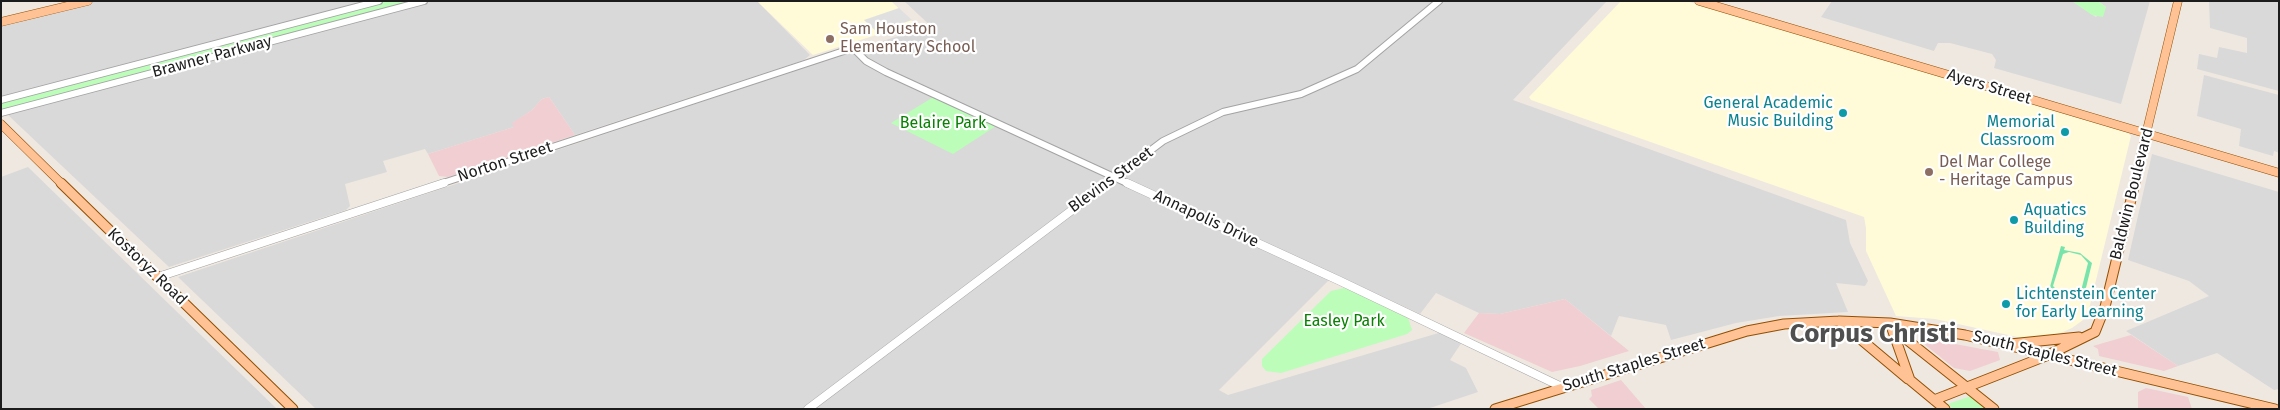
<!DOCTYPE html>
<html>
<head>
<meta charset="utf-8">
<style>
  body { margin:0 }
  #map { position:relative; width:2280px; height:410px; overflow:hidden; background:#eee8e0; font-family:"Fira Sans",sans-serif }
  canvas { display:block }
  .frame { position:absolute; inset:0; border:2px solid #1c1c1c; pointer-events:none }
</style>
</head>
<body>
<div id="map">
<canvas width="2280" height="410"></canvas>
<div class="frame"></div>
</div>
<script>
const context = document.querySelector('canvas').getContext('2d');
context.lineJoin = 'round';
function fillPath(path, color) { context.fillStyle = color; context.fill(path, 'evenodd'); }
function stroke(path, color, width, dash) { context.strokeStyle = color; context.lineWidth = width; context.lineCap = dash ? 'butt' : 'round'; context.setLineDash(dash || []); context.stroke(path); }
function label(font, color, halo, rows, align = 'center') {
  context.font = font + ' "Fira Sans",sans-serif'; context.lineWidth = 4.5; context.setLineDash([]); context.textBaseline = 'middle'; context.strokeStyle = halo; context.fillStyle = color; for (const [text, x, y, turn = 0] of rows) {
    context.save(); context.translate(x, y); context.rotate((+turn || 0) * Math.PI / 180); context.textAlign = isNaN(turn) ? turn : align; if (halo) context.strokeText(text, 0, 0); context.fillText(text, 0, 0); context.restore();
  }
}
fillPath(new Path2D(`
  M97 1H369L1 98V24Z
  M431 1H757L810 55 804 60 575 135 549 97 542 99 532 110 513 123 514 127 428 154 425 149 383 161 387 172 345 184 350 206 346 210 169 267 8 115 13 111Z
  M904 1H1607L1513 100 1846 220 1850 243 1868 281 1865 286 1836 283 1848 312 1779 316 1736 323 1671 340 1666 325 1619 316 1611 336 1565 299 1500 314 1479 313 1436 293 1420 314 1335 274 1219 390 1228 395 1442 332 1462 342 1450 360 1466 368 1478 392 1427 409H316L178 277 892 38 907 34H923L935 30Z
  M1832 1H2072L2096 17 2106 7 2098 1H2150L2121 104 1994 68 1996 60 1992 54 1950 43H1938L1934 51 1821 17Z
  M2209 1H2279V91L2197 69 2199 54 2217 58 2219 47 2247 53V38L2210 28Z
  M2204 75 2279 95V153L2274 151 2273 156 2239 146 2241 129 2197 116Z
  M2152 154 2279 192V389L2274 390 2217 353 2178 366 2126 331 2209 296 2189 281 2128 260Z
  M28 167 277 409H1V177Z`), '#dad9d9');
fillPath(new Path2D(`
  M549 97 575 135 448 177 439 176 428 154 514 127 512 123 532 110 542 99Z
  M1565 299 1629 351 1580 366 1552 372 1464 333 1479 313 1500 314Z
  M2131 335 2178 366 2164 371 2099 356 2098 349 2093 346Z
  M1928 339 1998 352 2000 360 1970 371 1954 368 1923 343Z
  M1621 380 1646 409H1599L1589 399 1592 396 1591 390Z
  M2146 388 2188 397 2192 409H2138V392Z`), '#f1ced1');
fillPath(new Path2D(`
  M757 1H891L914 23 813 55Z
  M1621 1H1686L2128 133 2131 136 2089 309 2083 320 2072 328 2058 334 2039 338H2022L1935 319 1896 316 1866 251V228L1864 217 1531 100 1529 97Z`), '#fffad8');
fillPath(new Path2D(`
  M383 1H419L1 112V101Z
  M2072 1H2098L2106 7 2103 17 2092 15Z
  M935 96 996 126 953 154 891 123Z
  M1344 288 1351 290 1408 318 1412 330 1407 334 1281 373 1266 371 1262 366V359L1331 291Z
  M1971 396 1986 409H1953L1948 404Z`), '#bcfdb9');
fillPath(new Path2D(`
  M2061 246 2065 247 2064 250 2080 253 2092 263 2084 296 2081 299C2069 301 2056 297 2050 287ZM2069 252 2081 255 2088 263 2080 295 2075 298 2061 294 2053 286 2063 254Z`), '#78e4ab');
fillPath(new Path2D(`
  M899 8 912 20 877 32 864 20Z`), '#e0e0e0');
const minorFar1 = new Path2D(`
  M1 100 379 1
  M1 113 424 1
  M440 184 853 48 866 61 886 72 1129 184
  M1106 184 1163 141 1223 112 1301 94 1357 69 1439 1`);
const minor = new Path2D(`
  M1127 183 1338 280 1562 387
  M158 277 444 183
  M808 409 1108 183`);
const majorFar1 = new Path2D(`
  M1699 1 2279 173
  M1 22 88 1
  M1 124 62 184
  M2134 184 2178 1`);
const major = new Path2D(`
  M61 183 293 409
  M1839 321 1908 379
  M1890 323 1906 339 1994 409
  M1891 326 1910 380 1945 409
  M2010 344 2079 337
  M1934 400 2046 356 2095 332 2105 307 2135 183
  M1495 409 1747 331 1784 324 1839 321 1890 323 1965 335 2275 409`);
stroke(minorFar1, '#a3a3a3', 8);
stroke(minor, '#a3a3a3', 9);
stroke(majorFar1, '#934e00', 9);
stroke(major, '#934e00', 11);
stroke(minorFar1, '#fff', 6);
stroke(minor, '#fff', 8);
stroke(majorFar1, '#ffc294', 8);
stroke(major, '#ffc294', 9);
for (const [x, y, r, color] of [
  [830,39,5,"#8d6e63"],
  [1843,113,5,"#0f9aa8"],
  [2065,132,5,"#0f9aa8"],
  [1929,172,5,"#8d6e63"],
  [2014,220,5,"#0f9aa8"],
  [2006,304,5,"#0f9aa8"]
]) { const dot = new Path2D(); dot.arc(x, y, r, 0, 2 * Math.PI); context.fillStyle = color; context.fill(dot); stroke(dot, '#fff', 2); }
label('16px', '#785e54', '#fff', [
  ["Sam Houston",840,30],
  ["Elementary School",840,48],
  ["Del Mar College",1939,163],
  ["- Heritage Campus",1939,181]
], 'left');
label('16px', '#1c1c1c', '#fff', [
  ["Brawner Parkway",212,57,-15],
  ["Ayers Street",1989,87,17],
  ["Norton Street",505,162,-18],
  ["Blevins Street",1111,180,-36],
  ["Baldwin Boulevard",2132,194,-76],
  ["Annapolis Drive",1206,219,25],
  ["Kostoryz Road",147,267,44],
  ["South Staples Street",2045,354,14],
  ["South Staples Street",1634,365,-17]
]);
label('16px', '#0d838f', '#fff', [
  ["General Academic",1833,104],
  ["Music Building",1833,122],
  ["Memorial",2055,123],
  ["Classroom",2055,141],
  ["Aquatics",2024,211,"left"],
  ["Building",2024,229,"left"],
  ["Lichtenstein Center",2016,295,"left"],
  ["for Early Learning",2016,313,"left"]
], 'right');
label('16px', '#0a8004', '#fff', [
  ["Belaire Park",943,124],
  ["Easley Park",1344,322]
]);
label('bold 26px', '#4f4f4f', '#fff', [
  ["Corpus Christi",1873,335]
]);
</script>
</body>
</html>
